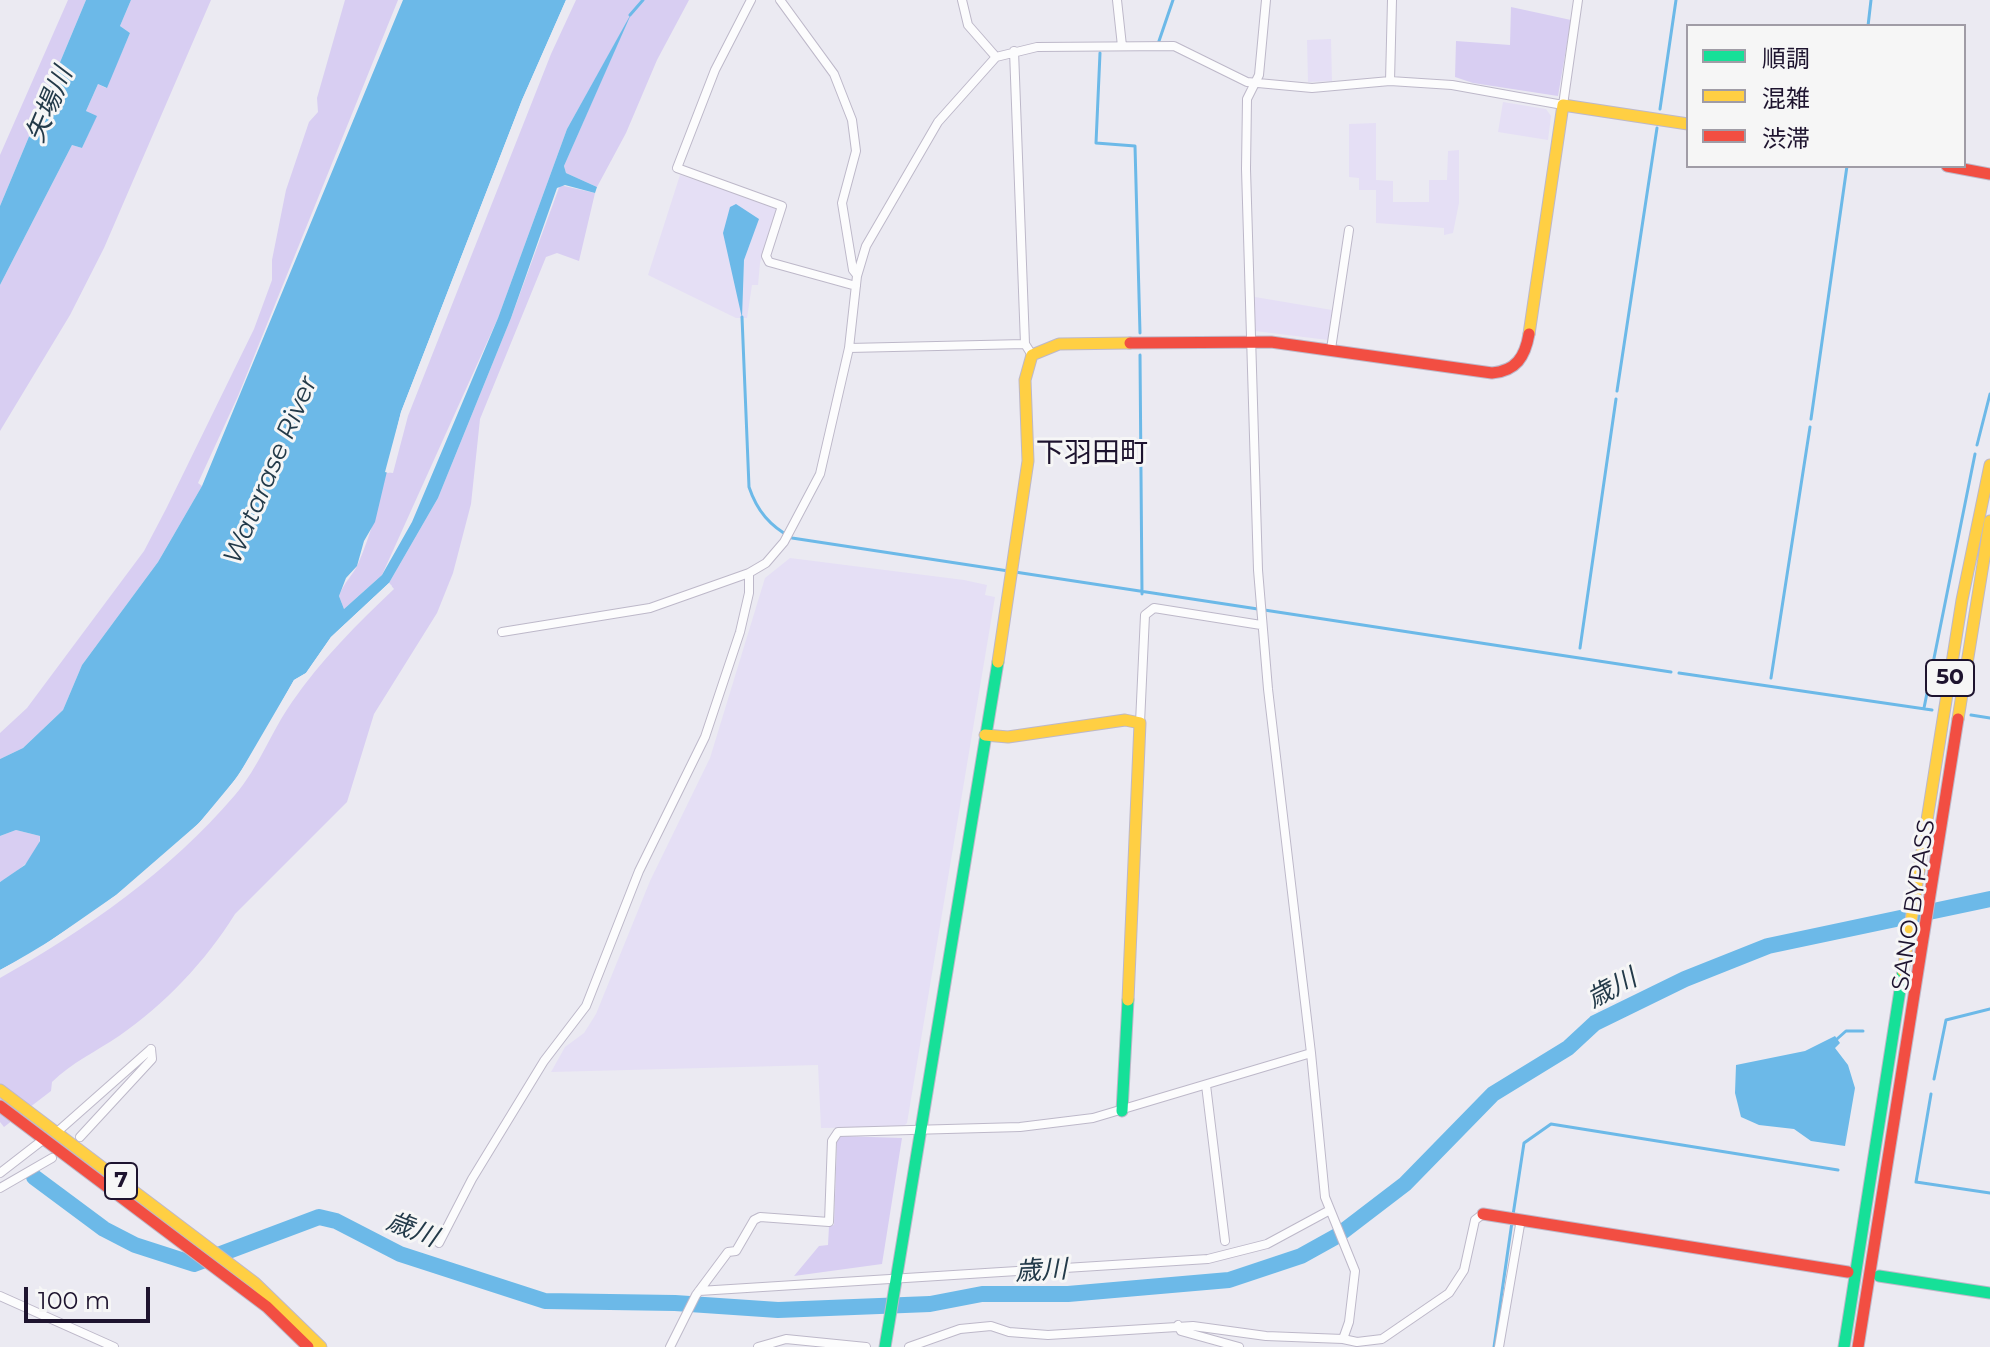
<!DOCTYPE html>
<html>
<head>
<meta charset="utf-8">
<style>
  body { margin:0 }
  #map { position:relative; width:1990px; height:1347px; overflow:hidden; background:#ebeaf2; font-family:Montserrat,"Noto Sans JP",sans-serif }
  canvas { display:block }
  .legend { position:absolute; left:1686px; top:24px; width:280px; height:144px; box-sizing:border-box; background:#f6f6f6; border:2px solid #a09ca6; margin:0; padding:10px 14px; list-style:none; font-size:24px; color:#1e142f }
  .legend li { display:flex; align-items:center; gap:16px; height:40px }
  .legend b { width:40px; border:2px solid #a09ca6 }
  .scale { position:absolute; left:24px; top:1287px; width:126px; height:36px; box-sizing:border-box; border:4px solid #1e142f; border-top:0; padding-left:10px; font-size:24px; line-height:28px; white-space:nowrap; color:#1e142f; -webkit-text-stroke:6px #f6f6f6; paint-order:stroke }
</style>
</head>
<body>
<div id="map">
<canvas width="1990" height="1347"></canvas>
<ul class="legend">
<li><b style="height:10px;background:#16e098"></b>順調</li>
<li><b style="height:10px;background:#ffcf43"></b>混雑</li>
<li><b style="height:10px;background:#f24e42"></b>渋滞</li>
</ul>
<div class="scale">100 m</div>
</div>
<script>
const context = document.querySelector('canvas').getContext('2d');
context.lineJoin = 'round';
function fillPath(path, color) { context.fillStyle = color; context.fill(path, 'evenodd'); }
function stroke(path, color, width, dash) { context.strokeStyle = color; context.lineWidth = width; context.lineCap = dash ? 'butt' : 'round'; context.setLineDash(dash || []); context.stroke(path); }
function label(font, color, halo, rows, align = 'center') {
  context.font = font + ' Montserrat,"Noto Sans JP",sans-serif'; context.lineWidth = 6; context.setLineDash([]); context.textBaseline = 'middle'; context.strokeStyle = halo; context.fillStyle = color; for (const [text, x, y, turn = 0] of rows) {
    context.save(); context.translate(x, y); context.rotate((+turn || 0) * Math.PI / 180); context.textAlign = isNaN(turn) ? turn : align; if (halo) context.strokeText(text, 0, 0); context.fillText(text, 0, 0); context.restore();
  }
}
fillPath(new Path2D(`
  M1331 39 1332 81 1308 82 1307 40Z
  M1503 102 1546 109 1551 116 1548 140 1498 132Z
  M1376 123V180L1393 181V202H1429V180H1447L1448 151 1459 150V203L1453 233 1444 235V228L1376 223V190H1359V178L1349 177V124Z
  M680 175 775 206 777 210 760 263 758 285H752L747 318H736L648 275Z
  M1255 297 1332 310 1328 340 1255 331Z
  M790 558 964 580 987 585 985 595 995 597 907 1123 903 1127 821 1128 818 1065 551 1072 565 1047 584 1033 596 1014 650 881 710 758 765 578Z`), '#e5dff5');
fillPath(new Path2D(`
  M68 0H86L0 206V155Z
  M131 0H211L104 248 70 315 0 431V285L72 145 82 148 96 117 86 111 98 84 106 88 130 33 120 26Z
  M345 0H398L238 396 198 483 202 486 158 562 82 665 63 710 23 748 0 759V733L27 708 144 551 166 509 254 329 272 280V260L286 190 309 122 318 112 317 98Z
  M576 0H689L657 60 626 133 597 187 566 173 564 166 626 24 567 129 498 318 382 575 344 609 339 596C344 582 353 575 358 564 371 534 379 504 385 472L393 473 408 416 551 54Z
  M1511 7 1571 20 1558 96 1473 83 1455 77 1456 41 1510 45Z
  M560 185 595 193 579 261 557 253 546 257 480 419 471 504 453 573 437 613 374 714 347 802 235 914C206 961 164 1005 119 1036 97 1051 71 1063 52 1082L51 1091 4 1127 0 1122V978C86 930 170 871 235 795 259 767 271 732 292 702 321 660 357 624 394 589L389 583 438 498 511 318Z
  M16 830 40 836C40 858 17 871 0 882V836Z
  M841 1136 902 1138 882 1264 794 1276 819 1246 828 1245 829 1226 834 1225 837 1141Z`), '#d8cef2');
fillPath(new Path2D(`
  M86 0H131L120 26 130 33 107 88 98 84 86 111 97 116 82 148 72 145 0 285V206Z
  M403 0H566L522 100 401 412 375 522 364 541 357 566 346 578 339 596 344 609 382 575 412 522 498 318 567 129 632 12 564 166 566 173 597 187 595 193 565 185 557 188 511 318 438 498 389 583 331 637 306 673 294 680C272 719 252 759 224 794 172 861 74 930 0 970V882L25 865 40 841V836L16 830 0 836V759L23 748 63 710 82 665 158 562 202 486Z
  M736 204 759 219 744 260 742 318 723 233 730 207Z
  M1835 1036 1840 1043 1835 1048 1848 1065 1855 1088 1845 1146 1811 1141 1794 1129 1759 1125 1741 1117 1735 1093 1736 1065 1805 1051Z`), '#6cb9e8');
fillPath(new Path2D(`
  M566 0 570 1 526 102 405 413 389 473 385 472 401 412 522 100Z
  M389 583 392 586 334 639 309 675 297 683 242 778 202 825 92 918 0 974V970L34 952 116 895 199 823 238 776 294 680 306 673 331 637Z`), '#ebeaf2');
stroke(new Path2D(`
  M630 15 643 0
  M1868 26 1871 0
  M1159 41 1173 0
  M1100 53 1096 143 1135 146 1140 333
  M1660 109 1676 0
  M742 317 749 487C757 511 770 526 792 538L1671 672
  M1140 355 1142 594
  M1617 391 1657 128
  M1811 419 1847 166
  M1977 445 1990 394
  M1580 648 1616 399
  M1679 673 1932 710
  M1771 678 1810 427
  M1924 708 1975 454
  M1971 715 1990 718
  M1837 1039 1846 1031H1863
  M1934 1079 1946 1020 1990 1009
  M1931 1094 1916 1182 1990 1193
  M1513 1215 1524 1143 1551 1124 1838 1170
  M1494 1347 1512 1222`), '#6cb9e8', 3);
stroke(new Path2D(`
  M34 1177 104 1229 135 1245 194 1264 319 1217 336 1221 400 1254 545 1301 675 1303 778 1310 930 1304 982 1294H1068L1229 1280 1301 1256 1337 1236 1405 1184 1493 1094 1568 1048 1595 1023 1685 979 1768 946 1990 899`), '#6cb9e8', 16);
const street = new Path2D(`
  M751 0 715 70 677 168 782 206 766 256 769 262 856 286
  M780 0 834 74 852 120 856 151 842 203 853 270 857 275
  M962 0 968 25 996 57
  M1117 0 1122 46
  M1014 51 1025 344 1032 355
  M1390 81 1392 0
  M849 348 1025 344
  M1331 349 1349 230
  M502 632 650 608 749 573 766 563 784 542 820 474 849 348 857 276 866 246 938 122 996 57 1037 47 1174 46 1247 82 1312 88 1390 81 1452 85 1563 105 1578 0
  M1140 723 1145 615 1154 608 1261 625
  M1206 1085 1225 1241
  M56 1133 151 1049
  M80 1137 152 1059 151 1049
  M0 1173 44 1139
  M0 1188 52 1158
  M439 1243 472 1179 544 1061 586 1006 639 871 705 737 740 632 749 593V573
  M699 1291 1208 1259 1267 1244 1330 1210
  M0 1296 114 1347
  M1178 1325 1181 1331 1239 1347
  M1343 1339 1357 1342 1382 1339 1449 1293 1464 1270 1475 1220 1483 1214
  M670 1347 696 1295 728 1252 736 1251 754 1220 760 1217 829 1222 832 1141 838 1132 1020 1127 1093 1118 1311 1053 1268 689 1258 570 1246 169 1247 99 1259 75 1266 0
  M758 1347 786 1339 866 1347
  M909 1347 960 1329 991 1326 1009 1332 1048 1335 1193 1326 1266 1336 1343 1339 1349 1322 1355 1271 1325 1197 1311 1053
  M1499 1347 1521 1219`);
const fast = new Path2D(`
  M1122 1111 1128 1000
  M1879 1276 1990 1293
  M885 1347 998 662
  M1844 1347 1903 971`);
const slow = new Path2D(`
  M1529 334 1563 105 1688 124
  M998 662 1028 461 1025 380 1032 355 1059 344 1130 343
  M1958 719 1990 521
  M985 735 1008 737 1125 720 1140 723 1128 1000
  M1903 971 1962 600 1990 465
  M0 1090 255 1283 321 1347`);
const jam = new Path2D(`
  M1947 166 1990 174
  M1130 343 1271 342 1492 373C1516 371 1525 357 1529 334
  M0 1106 267 1307 308 1347
  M1483 1214 1848 1272
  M1858 1347 1958 719`);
stroke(street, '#bdb8c9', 10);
stroke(fast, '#bdb8c9', 13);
stroke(slow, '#bdb8c9', 13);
stroke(jam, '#bdb8c9', 13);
stroke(street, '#fcfcfd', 8);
stroke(fast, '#16e098', 11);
stroke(slow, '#ffcf43', 11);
stroke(jam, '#f24e42', 11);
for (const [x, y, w] of [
  [1950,678,48],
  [121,1181,32]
]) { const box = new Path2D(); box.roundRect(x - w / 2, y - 18, w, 36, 6); context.fillStyle = '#f6f6f6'; context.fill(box); stroke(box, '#1e142f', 2); }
label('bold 22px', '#1e142f', null, [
  ["50",1950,678],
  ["7",121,1181]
]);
label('24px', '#1e142f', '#f6f6f6', [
  ["SANO BYPASS",1914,905,-81]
]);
label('italic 26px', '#233a49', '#f6f6f6', [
  ["矢場川",50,105,-67],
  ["Watarase River",271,470,-67],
  ["歳川",1612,989,-28],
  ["歳川",412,1230,21],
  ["歳川",1041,1271,-3]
]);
label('28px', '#1e142f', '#f6f6f6', [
  ["下羽田町",1092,454]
]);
</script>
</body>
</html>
